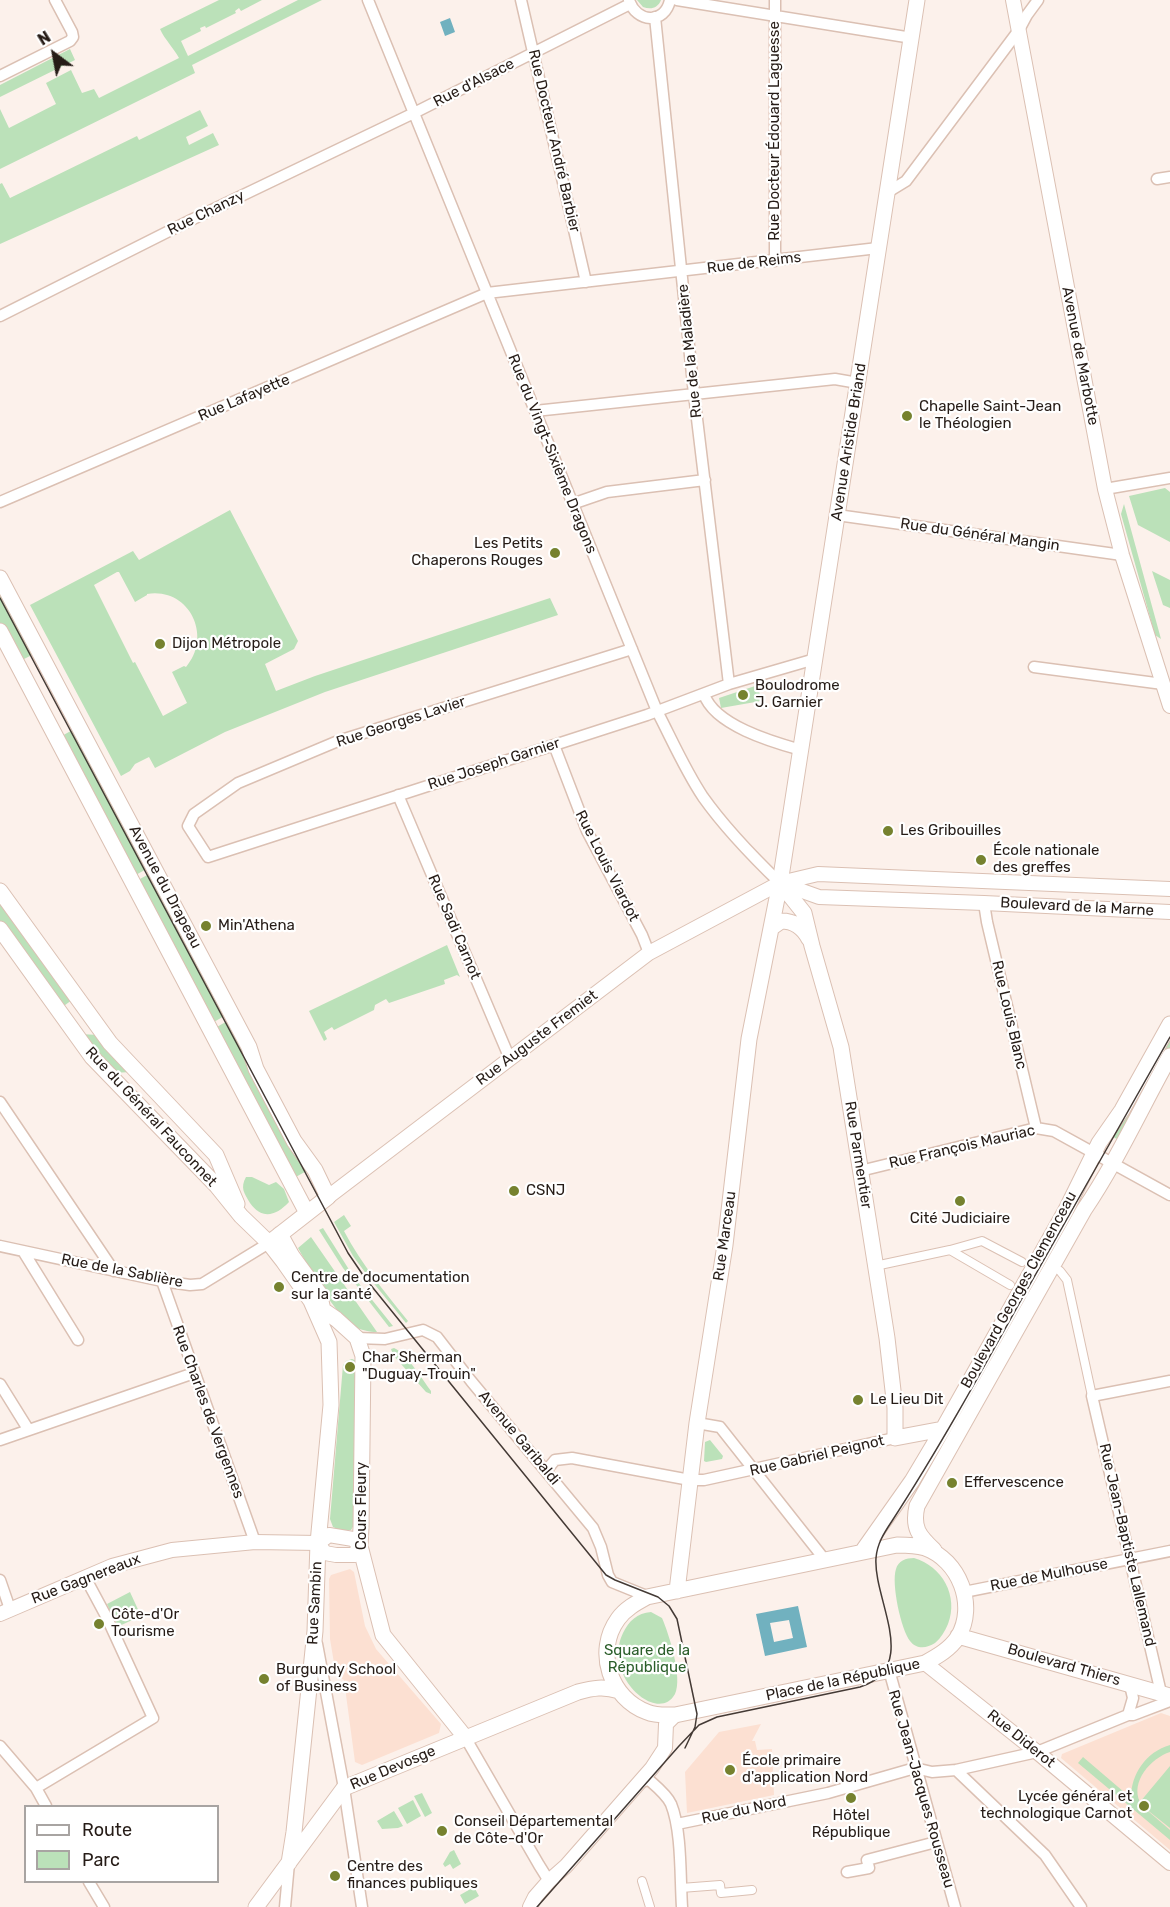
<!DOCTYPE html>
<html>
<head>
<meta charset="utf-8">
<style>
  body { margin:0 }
  #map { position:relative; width:1170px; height:1907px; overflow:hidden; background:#fcf1eb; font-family:Rubik,sans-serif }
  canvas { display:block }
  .legend { position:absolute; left:24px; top:1805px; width:195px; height:78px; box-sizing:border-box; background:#fff; border:2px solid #a8a4a2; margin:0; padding:8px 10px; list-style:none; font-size:18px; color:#261c17 }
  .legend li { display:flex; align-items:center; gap:12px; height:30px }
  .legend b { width:30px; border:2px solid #a8a4a2 }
  .north { position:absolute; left:24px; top:24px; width:60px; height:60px; -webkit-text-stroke:4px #fff; paint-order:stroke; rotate:328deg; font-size:16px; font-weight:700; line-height:24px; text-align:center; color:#261c17 }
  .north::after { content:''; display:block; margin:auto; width:21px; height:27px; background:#261c17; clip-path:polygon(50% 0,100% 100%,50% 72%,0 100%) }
</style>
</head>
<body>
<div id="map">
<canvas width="1170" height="1907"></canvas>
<ul class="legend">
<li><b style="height:8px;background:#fff"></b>Route</li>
<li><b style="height:16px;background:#bbe1b9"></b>Parc</li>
</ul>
<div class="north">N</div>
</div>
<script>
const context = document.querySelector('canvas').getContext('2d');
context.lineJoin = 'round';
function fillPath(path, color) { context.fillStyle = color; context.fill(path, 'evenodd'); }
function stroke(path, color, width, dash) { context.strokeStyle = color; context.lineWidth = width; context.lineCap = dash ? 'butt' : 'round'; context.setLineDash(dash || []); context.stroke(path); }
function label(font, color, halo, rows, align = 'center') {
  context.font = font + ' Rubik,sans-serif'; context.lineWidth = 4.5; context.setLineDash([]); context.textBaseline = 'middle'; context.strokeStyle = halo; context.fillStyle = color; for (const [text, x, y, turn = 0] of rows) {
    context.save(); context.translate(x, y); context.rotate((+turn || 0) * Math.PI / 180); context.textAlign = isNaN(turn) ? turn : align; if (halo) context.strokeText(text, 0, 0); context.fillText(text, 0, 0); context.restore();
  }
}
fillPath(new Path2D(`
  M350 1569 354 1572 365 1626 376 1649 441 1724 439 1733 362 1765 355 1762 344 1680 336 1675 330 1639 329 1579 331 1575Z
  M1161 1713 1170 1716V1850L1061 1758 1062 1754Z
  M761 1724 752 1741H755L757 1750 772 1749 774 1795 687 1813 685 1772 719 1732Z`), '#fce0d2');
fillPath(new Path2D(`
  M219 0H262L241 11 239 8 235 11 236 13 206 28 205 26 200 28 201 31 181 41 188 56 298 0H322L192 65 195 73 0 169V109L9 128 56 104 46 83 71 70 82 93 94 89 99 98 179 58C173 47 165 40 160 29Z
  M637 0H661C658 8 651 10 643 7Z
  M70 49 75 60 0 97V85Z
  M200 110 208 126 186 137 189 145 213 133 219 145 0 244V184L2 183 10 198 137 136 139 140Z
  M1165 488 1170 492V542L1138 525 1129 496Z
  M1124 504 1161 639 1155 635 1121 514Z
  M230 510 298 641 294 649 265 664 276 691 315 676 550 598 558 615 325 692 225 732 155 768 149 757 135 764 130 771 121 776 30 605 133 551 139 560ZM117 572H119L135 602 147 595V594C189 587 213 636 186 667L184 666 172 672 187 703 163 716 135 662 133 663 94 585Z
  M1152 571 1170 580V608L1163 605Z
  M0 584 36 653 20 661 0 624Z
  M758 685 761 701 721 708 719 698Z
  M76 728 150 867 134 876 60 737Z
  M153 872 228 1014 212 1023 136 881Z
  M0 898 72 1000 61 1008 0 926Z
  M447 945 460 977 457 975 444 980 445 984 389 1003 386 999 375 1005 374 1010 334 1030 332 1027 324 1032 327 1039 324 1041 309 1011Z
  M231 1019 310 1169 294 1178 215 1028Z
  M1170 1031V1050L1122 1142 1108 1134Z
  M79 1034 99 1035 132 1072 111 1073Z
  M246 1177H252L269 1185 276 1182 284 1189 289 1202C276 1216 262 1220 250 1203 244 1193 240 1188 246 1177Z
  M344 1215 351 1226 344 1231C362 1265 384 1291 408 1321L406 1323 367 1275 353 1256 334 1222Z
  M323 1228 353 1276 393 1326 389 1327 343 1268 319 1230Z
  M311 1237 377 1332C370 1332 360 1330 354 1326 334 1314 310 1269 298 1248Z
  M394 1348C407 1354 422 1379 431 1391V1394L426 1392 393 1355 391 1349Z
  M352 1359 357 1361 356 1522 351 1530 342 1531 333 1527 330 1519 343 1365 346 1361Z
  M710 1440 723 1456 722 1459 706 1462 704 1461 705 1442Z
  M914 1558C942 1566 959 1596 948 1624 945 1631 941 1638 935 1643 927 1648 917 1650 910 1641 901 1630 891 1583 896 1569 898 1561 906 1558 914 1558Z
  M130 1592 141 1616 117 1627 107 1604Z
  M651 1612 662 1618C669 1634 683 1678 675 1694 658 1725 602 1676 623 1633 629 1621 637 1613 651 1612Z
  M1170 1745V1752C1151 1758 1130 1782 1140 1802L1170 1766V1828L1141 1805 1170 1830V1840L1078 1763 1083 1757 1131 1798C1131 1774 1146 1752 1170 1745Z
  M422 1793 432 1813 425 1817 414 1796Z
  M413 1800 421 1816 407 1824 398 1808Z
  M394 1811 403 1826 398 1828 382 1829 377 1821Z
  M454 1850 461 1864 453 1869 450 1864 445 1867 443 1864 450 1852Z
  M474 1887 479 1896 465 1904 460 1895Z`), '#bbe1b9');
fillPath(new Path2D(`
  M450 18 455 32 445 36 440 22Z
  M798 1606 807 1647 765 1656 756 1614ZM789 1620 793 1638 774 1642 770 1623Z`), '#71b1bf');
const pedestrian = new Path2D(`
  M950 1250 982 1241 1022 1262
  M875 1266 950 1250 1010 1285
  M1060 1271 1067 1280 1092 1396
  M642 1881 650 1907
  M681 1888 720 1885 721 1893 752 1890`);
const minor = new Path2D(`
  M368 0 657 711C672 740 685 770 703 797 725 828 752 856 780 883
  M521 0 586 282
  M629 0C636 23 665 25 670 0
  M677 0 912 38
  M655 17 694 394 729 684
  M0 76 70 41 73 37 72 32 55 0
  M1157 179 1170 177
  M888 192 906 181 1019 30 1027 15 1038 0
  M775 261V0
  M0 316 191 220 414 113 630 4
  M535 411 835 379 858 383
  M1105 489 1170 478
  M0 502 487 293 878 248
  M572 504 607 492 705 480
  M837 515 1122 555
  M632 649 338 741 238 783 194 814 188 826 208 857 647 715 729 684 815 659
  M1034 667 1163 684
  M704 694C714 725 772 742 801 750
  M554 745 587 831 642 935 649 953
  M398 795 510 1059
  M984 903 987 922 1036 1128
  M0 1102 114 1271
  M860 1171 1036 1128 1054 1131 1170 1195
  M0 1246 162 1281 190 1285 202 1284 269 1243
  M23 1251 78 1340
  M162 1281 255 1542
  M357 1338 385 1339 423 1330 437 1337 471 1381 593 1528 601 1547 608 1575 612 1582 649 1597
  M0 1384 28 1429
  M697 1423 720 1427 825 1560
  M0 1440 194 1373
  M546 1471 555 1460 572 1458 690 1480H704L895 1438
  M0 1580 10 1609
  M964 1592 1170 1551
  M317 1644 344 1788 362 1907
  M889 1670 955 1907
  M1161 1693 1092 1396 1170 1381
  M1128 1715 1133 1698 1130 1685
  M465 1737 539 1865 549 1881
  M0 1746 36 1788 46 1806
  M956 1770 1045 1855 1081 1907
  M641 1782 649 1780C657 1787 667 1795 671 1804 682 1831 680 1878 682 1907
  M36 1788 153 1718 107 1618 85 1577
  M677 1824 828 1793 915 1768 932 1772 956 1770 1037 1752 1128 1715H1133L1170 1701
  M847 1872 869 1868 867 1860 936 1842
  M89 1882 104 1907
  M285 1907 289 1863`);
const tertiary = new Path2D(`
  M1013 0 1105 489 1122 555 1170 706
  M780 883 819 897 984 903 1170 912
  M328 1197 649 953 780 883 818 874 1170 889
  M0 1614 112 1566 172 1550 255 1542 318 1543 329 1535 353 1539 360 1546 354 1555H336L325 1553 318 1543
  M925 1663 1037 1752 1170 1863
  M530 1907 535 1897 549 1881 566 1866 652 1768 665 1748 666 1724 675 1715`);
const secondary = new Path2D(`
  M0 578 249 1047 256 1069 294 1141 315 1170 328 1197 269 1243
  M0 631 307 1213
  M780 883 804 913 812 946 841 1047 887 1338 895 1408V1438L943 1429
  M0 891 110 1043 216 1155 237 1204
  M771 928 781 921C794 921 803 927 809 939
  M0 929 92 1057 216 1185 241 1216 269 1243 283 1261 311 1301 329 1342 331 1405 318 1543 315 1631 294 1832 289 1863
  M280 1234 292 1256 319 1293 323 1310
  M313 1303 336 1319 357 1338 363 1356 361 1527 360 1546 383 1635 465 1737
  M897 1545C906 1545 916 1545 925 1548 959 1560 977 1605 958 1637 950 1649 938 1656 925 1663L675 1715C665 1715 656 1716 647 1712 611 1699 594 1652 618 1619 625 1609 636 1603 647 1597Z
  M934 1550C919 1536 912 1528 917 1506L1084 1210C1117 1161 1141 1108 1170 1056
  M862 1552 912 1481 943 1429 1066 1210 1099 1143 1122 1110 1170 1024
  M677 1591 697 1423 725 1245 749 1039 780 883 917 0
  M958 1636 1170 1696
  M256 1907 344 1788 578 1692C593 1688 604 1686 619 1691`);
stroke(pedestrian, '#dbc0b3', 10);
stroke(minor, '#dbc0b3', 13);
stroke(tertiary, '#dbc0b3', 16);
stroke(secondary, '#dbc0b3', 17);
stroke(pedestrian, '#fff', 8);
stroke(minor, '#fff', 10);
stroke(tertiary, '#fff', 14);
stroke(secondary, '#fff', 15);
stroke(new Path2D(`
  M0 598 348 1253 365 1278 407 1330 606 1575 615 1580 658 1597 669 1606 677 1619 697 1714 695 1727 685 1748
  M537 1907 679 1746 699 1725 717 1717 860 1687C921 1667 873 1600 876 1558 877 1544 884 1533 892 1521 938 1450 979 1376 1020 1302 1070 1214 1120 1125 1170 1037`), '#443a35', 1.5);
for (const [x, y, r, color] of [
  [907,416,6,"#76822f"],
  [555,553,6,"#76822f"],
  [160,644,6,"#76822f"],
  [743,695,6,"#76822f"],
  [888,831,6,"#76822f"],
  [981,860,6,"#76822f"],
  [206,926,6,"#76822f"],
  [514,1191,6,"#76822f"],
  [960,1201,6,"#76822f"],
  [279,1287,6,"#76822f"],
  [350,1367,6,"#76822f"],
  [858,1400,6,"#76822f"],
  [952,1483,6,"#76822f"],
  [99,1624,6,"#76822f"],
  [264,1679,6,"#76822f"],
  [730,1770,6,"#76822f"],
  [851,1798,6,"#76822f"],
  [1144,1806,6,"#76822f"],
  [442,1831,6,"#76822f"],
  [335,1876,6,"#76822f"]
]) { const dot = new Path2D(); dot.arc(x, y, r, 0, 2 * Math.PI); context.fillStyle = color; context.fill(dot); stroke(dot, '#fff', 2); }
label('15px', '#261c17', '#fff', [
  ["Rue d'Alsace",474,83,-27],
  ["Rue Docteur Édouard Laguesse",775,131,-90],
  ["Rue Docteur André Barbier",554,141,77],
  ["Rue Chanzy",206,213,-26],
  ["Rue de Reims",754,263,-7],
  ["Rue de la Maladière",690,351,-96],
  ["Avenue de Marbotte",1080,356,79],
  ["Rue Lafayette",244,398,-23],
  ["Avenue Aristide Briand",849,442,-81],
  ["Rue du Vingt-Sixième Dragons",552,454,68],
  ["Rue du Général Mangin",980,535,8],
  ["Rue Georges Lavier",401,722,-18],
  ["Rue Joseph Garnier",494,764,-18],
  ["Rue Louis Viardot",607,866,63],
  ["Avenue du Drapeau",165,887,62],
  ["Boulevard de la Marne",1077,907,3],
  ["Rue Sadi Carnot",454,927,67],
  ["Rue Louis Blanc",1009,1015,77],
  ["Rue Auguste Fremiet",537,1038,-37],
  ["Rue du Général Fauconnet",151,1117,47],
  ["Rue François Mauriac",962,1147,-13],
  ["Rue Parmentier",858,1155,81],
  ["Rue Marceau",725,1236,-82],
  ["Rue de la Sablière",122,1271,11],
  ["Boulevard Georges Clemenceau",1019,1290,-61],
  ["Rue Charles de Vergennes",208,1412,70],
  ["Avenue Garibaldi",519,1438,50],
  ["Rue Gabriel Peignot",817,1456,-13],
  ["Cours Fleury",362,1506,-90],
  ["Rue Jean-Baptiste Lallemand",1127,1545,77],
  ["Rue de Mulhouse",1049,1575,-11],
  ["Rue Gagnereaux",86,1579,-21],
  ["Rue Sambin",315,1603,-87],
  ["Boulevard Thiers",1064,1665,16],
  ["Place de la République",843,1680,-12],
  ["Rue Diderot",1021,1739,39],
  ["Rue Devosge",393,1768,-23],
  ["Rue Jean-Jacques Rousseau",921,1789,74],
  ["Rue du Nord",744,1810,-12]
]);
label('15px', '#261c17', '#fff', [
  ["Chapelle Saint-Jean",919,407],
  ["le Théologien",919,424],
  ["Les Petits",543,544,"right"],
  ["Chaperons Rouges",543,561,"right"],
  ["Dijon Métropole",172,644],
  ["Boulodrome",755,686],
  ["J. Garnier",755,703],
  ["Les Gribouilles",900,831],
  ["École nationale",993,851],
  ["des greffes",993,868],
  ["Min'Athena",218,926],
  ["CSNJ",526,1191],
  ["Cité Judiciaire",960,1219,"center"],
  ["Centre de documentation",291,1278],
  ["sur la santé",291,1295],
  ["Char Sherman",362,1358],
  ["\"Duguay-Trouin\"",362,1375],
  ["Le Lieu Dit",870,1400],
  ["Effervescence",964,1483],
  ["Côte-d'Or",111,1615],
  ["Tourisme",111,1632],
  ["Burgundy School",276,1670],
  ["of Business",276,1687],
  ["École primaire",742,1761],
  ["d'application Nord",742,1778],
  ["Lycée général et",1132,1797,"right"],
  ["technologique Carnot",1132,1814,"right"],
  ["Hôtel",851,1816,"center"],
  ["République",851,1833,"center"],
  ["Conseil Départemental",454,1822],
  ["de Côte-d'Or",454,1839],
  ["Centre des",347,1867],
  ["finances publiques",347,1884]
], 'left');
label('15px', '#2b5e2a', '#fff', [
  ["Square de la",647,1651],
  ["République",647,1668]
]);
</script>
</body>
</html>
